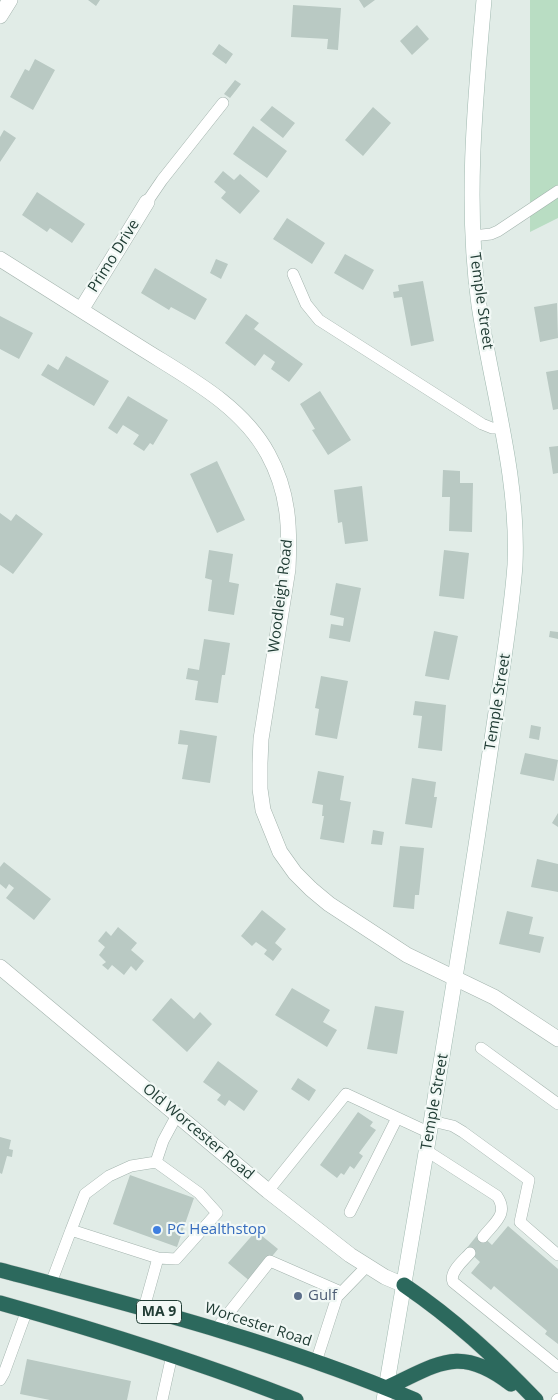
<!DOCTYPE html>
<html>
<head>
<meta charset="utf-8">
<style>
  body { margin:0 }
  canvas { display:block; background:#e1ece7 }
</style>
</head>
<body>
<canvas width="558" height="1400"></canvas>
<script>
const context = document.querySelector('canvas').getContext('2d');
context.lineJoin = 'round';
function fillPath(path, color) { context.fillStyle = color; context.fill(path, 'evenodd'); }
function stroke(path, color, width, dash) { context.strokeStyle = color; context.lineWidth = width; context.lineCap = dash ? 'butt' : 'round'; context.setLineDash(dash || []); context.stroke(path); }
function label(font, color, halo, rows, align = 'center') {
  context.font = font + ' "Open Sans",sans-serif'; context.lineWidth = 4.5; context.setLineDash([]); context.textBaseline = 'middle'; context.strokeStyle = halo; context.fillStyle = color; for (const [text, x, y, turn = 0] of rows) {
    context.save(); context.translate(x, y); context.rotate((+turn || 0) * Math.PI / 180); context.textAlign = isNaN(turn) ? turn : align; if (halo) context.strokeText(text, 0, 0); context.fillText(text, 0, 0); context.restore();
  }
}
fillPath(new Path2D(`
  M530 0H558V218L530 232Z`), '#b9ddc3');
fillPath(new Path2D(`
  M88 0H100L96 6Z
  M359 0H375L364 8Z
  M293 5 341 8 338 50 327 49 328 39 291 37Z
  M417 25 429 39 412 55 400 41Z
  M219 44 233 54 226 64 212 54Z
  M35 59 55 70 33 110 10 97 25 69 29 71Z
  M235 80 241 84 230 98 224 94Z
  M272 106 295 123 283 138 260 120Z
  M373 107 391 123 363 156 345 140Z
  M253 126 287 151 267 178 233 154Z
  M4 130 16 138 0 162V137Z
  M223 171 234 180 240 174 260 191 240 214 221 198 226 192 214 182Z
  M37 192 85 224 72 243 50 228 47 232 22 215Z
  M287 218 325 243 312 264 273 239Z
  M345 254 374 270 363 290 334 273Z
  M216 259 228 264 221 279 210 273Z
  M155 268 207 299 195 320 171 307 169 310 141 293Z
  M423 281 434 341 411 346 402 297 394 298 393 292 399 291 398 285Z
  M557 303 558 338 540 342 534 307Z
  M246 314 259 323 254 329 303 364 289 382 271 369 275 362 264 354 255 366 225 343Z
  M0 316 33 333 19 359 0 349Z
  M66 356 109 381 94 406 41 375 48 364 58 370Z
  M558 370V409L553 410 546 372Z
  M320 391 351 440 328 455 312 430 315 429 300 404Z
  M128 396 168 420 153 445 150 443 144 451 133 444 139 435 123 425 117 434 108 428Z
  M558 446V473L553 474 549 447Z
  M217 461 245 520 217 533 190 474Z
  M443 470 460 471V483H473L472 532 449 531 450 497H442Z
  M362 486 368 541 345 544 342 522 338 523 334 490Z
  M0 513 11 521 16 514 43 534 13 574 0 565Z
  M209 550 233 554 229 582 239 584 234 615 208 611 212 580 205 578Z
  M444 550 469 553 464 599 439 596Z
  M336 583 361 588 350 642 329 638 331 624 343 626 344 618 330 615Z
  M434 631 458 636 449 680 425 676Z
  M550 631 558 632V639L549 637Z
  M204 639 230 643 225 675H222L218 703 195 700 198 681 186 679 188 668 199 670Z
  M321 676 348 681 337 739 315 735 319 709 315 708Z
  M415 701 446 705 442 751 418 748 422 716 413 715Z
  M531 725 541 727 539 740 529 738Z
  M180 730 217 736 210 783 182 779 188 745 178 744Z
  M525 753 558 760 554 781 520 774Z
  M318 771 344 776 340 800 351 802 344 843 320 839 324 816H322L323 805 312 803Z
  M412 778 436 782 434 797H437L432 828 405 824Z
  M558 813V827L552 823Z
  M373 830 384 832 382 845 371 844Z
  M400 846 424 848 419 895H415L414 909 393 907Z
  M537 859 558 864V892L531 887Z
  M4 862 51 899 34 920 6 898 14 888 9 884 6 889 0 884V867Z
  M262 910 286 929 275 943 282 949 273 961 264 954 267 950 256 942 252 946 241 936Z
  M507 911 533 917 529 934 544 937 540 953 499 944Z
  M118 927 137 943 131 950 144 961 136 971 131 966 124 975 112 965 108 970 102 965 106 962 99 955 105 947 98 941 106 931 111 936Z
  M292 988 330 1010 323 1022 337 1030 327 1047 275 1015Z
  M171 998 194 1019 200 1012 212 1024 187 1052 152 1020Z
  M375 1006 404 1011 397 1054 367 1049Z
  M218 1061 258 1091 244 1111 229 1100 225 1106 217 1100 221 1095 203 1082Z
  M298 1078 316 1090 309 1101 291 1089Z
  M358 1112 373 1122 370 1126 376 1130 359 1153 363 1156 354 1169 350 1166 344 1175 341 1173 337 1178 320 1165Z
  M0 1137 11 1140 9 1149 13 1150 12 1157 7 1156 2 1174 0 1173Z
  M130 1175 194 1198 177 1247 113 1224Z
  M508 1226 558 1269V1344L545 1334 547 1331 494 1286 491 1290 471 1273 480 1262 466 1249 479 1233 492 1245Z
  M256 1231 278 1249 251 1282 228 1263Z
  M27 1359 131 1381 127 1400H50L20 1394Z`), '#b9c9c3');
const lane = new Path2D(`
  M147 202 162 180 223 103
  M473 236 491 234 498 231 558 191
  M293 274 306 304 319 320 482 424 492 428H501
  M481 1048 558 1104
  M432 1121 453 1126 463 1132 529 1180 520 1222 558 1255
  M427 1151 497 1196C509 1214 495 1222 483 1237
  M268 1191 346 1094 430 1133
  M350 1212 397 1118
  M71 1230 85 1194 109 1176 131 1166 156 1162
  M470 1253C463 1261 449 1272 453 1282L558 1367
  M158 1258 176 1259 217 1213 199 1193 156 1162 163 1141 177 1115
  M51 1283 71 1230 158 1258 144 1308
  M216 1329 270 1261 341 1292
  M316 1362 337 1297 367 1266
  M0 1380 4 1373 27 1310
  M162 1400 172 1355
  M557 1400 558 1399`);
const street = new Path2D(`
  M0 16 10 0
  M0 259C46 288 92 317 138 346 185 376 241 404 268 454 289 492 290 528 288 569L261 739 260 763V789L263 810 280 852 295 873 311 889 329 904 407 955 494 997 558 1039
  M81 310 147 202
  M0 967 268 1191 350 1255 385 1277 404 1285`);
const secondary = new Path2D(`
  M384 1400C416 1213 448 1027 477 839 484 790 492 741 499 692 505 649 512 607 515 565 519 477 492 391 479 305 465 204 475 101 484 0`);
const highway = new Path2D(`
  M0 1270C140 1307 281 1343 415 1400
  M404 1285C454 1319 494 1356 536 1400
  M0 1303C100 1331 199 1362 296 1400
  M386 1388C439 1364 459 1344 511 1384`);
stroke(lane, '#a4b4ae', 12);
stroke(street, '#a4b4ae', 16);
stroke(secondary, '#9fb8af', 16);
stroke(highway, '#c1c9c6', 16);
stroke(lane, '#fff', 11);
stroke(street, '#fff', 15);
stroke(secondary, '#fff', 15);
stroke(highway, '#2c695d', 15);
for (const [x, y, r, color] of [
  [157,1230,5,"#3f7fe0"],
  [298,1296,5,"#5c6f8a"]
]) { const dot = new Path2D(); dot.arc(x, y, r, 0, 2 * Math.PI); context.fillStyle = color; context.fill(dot); stroke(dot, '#f1f8f5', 2); }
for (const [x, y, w] of [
  [159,1312,45]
]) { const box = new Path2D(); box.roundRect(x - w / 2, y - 11.5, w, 23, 4); context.fillStyle = '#f1f8f5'; context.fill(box); stroke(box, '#213d35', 1); }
label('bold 14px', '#213d35', null, [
  ["MA 9",159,1312]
]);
label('15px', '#213d35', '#f1f8f5', [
  ["Primo Drive",114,256,-58],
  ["Temple Street",481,301,82],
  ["Woodleigh Road",281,596,-83],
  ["Temple Street",498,702,-81],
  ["Temple Street",435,1102,-80],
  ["Old Worcester Road",198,1132,40],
  ["Worcester Road",258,1325,18]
]);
label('15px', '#366cbe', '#f1f8f5', [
  ["PC Healthstop",167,1230]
], 'left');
label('15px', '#4e5e75', '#f1f8f5', [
  ["Gulf",308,1296]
], 'left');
</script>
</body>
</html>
